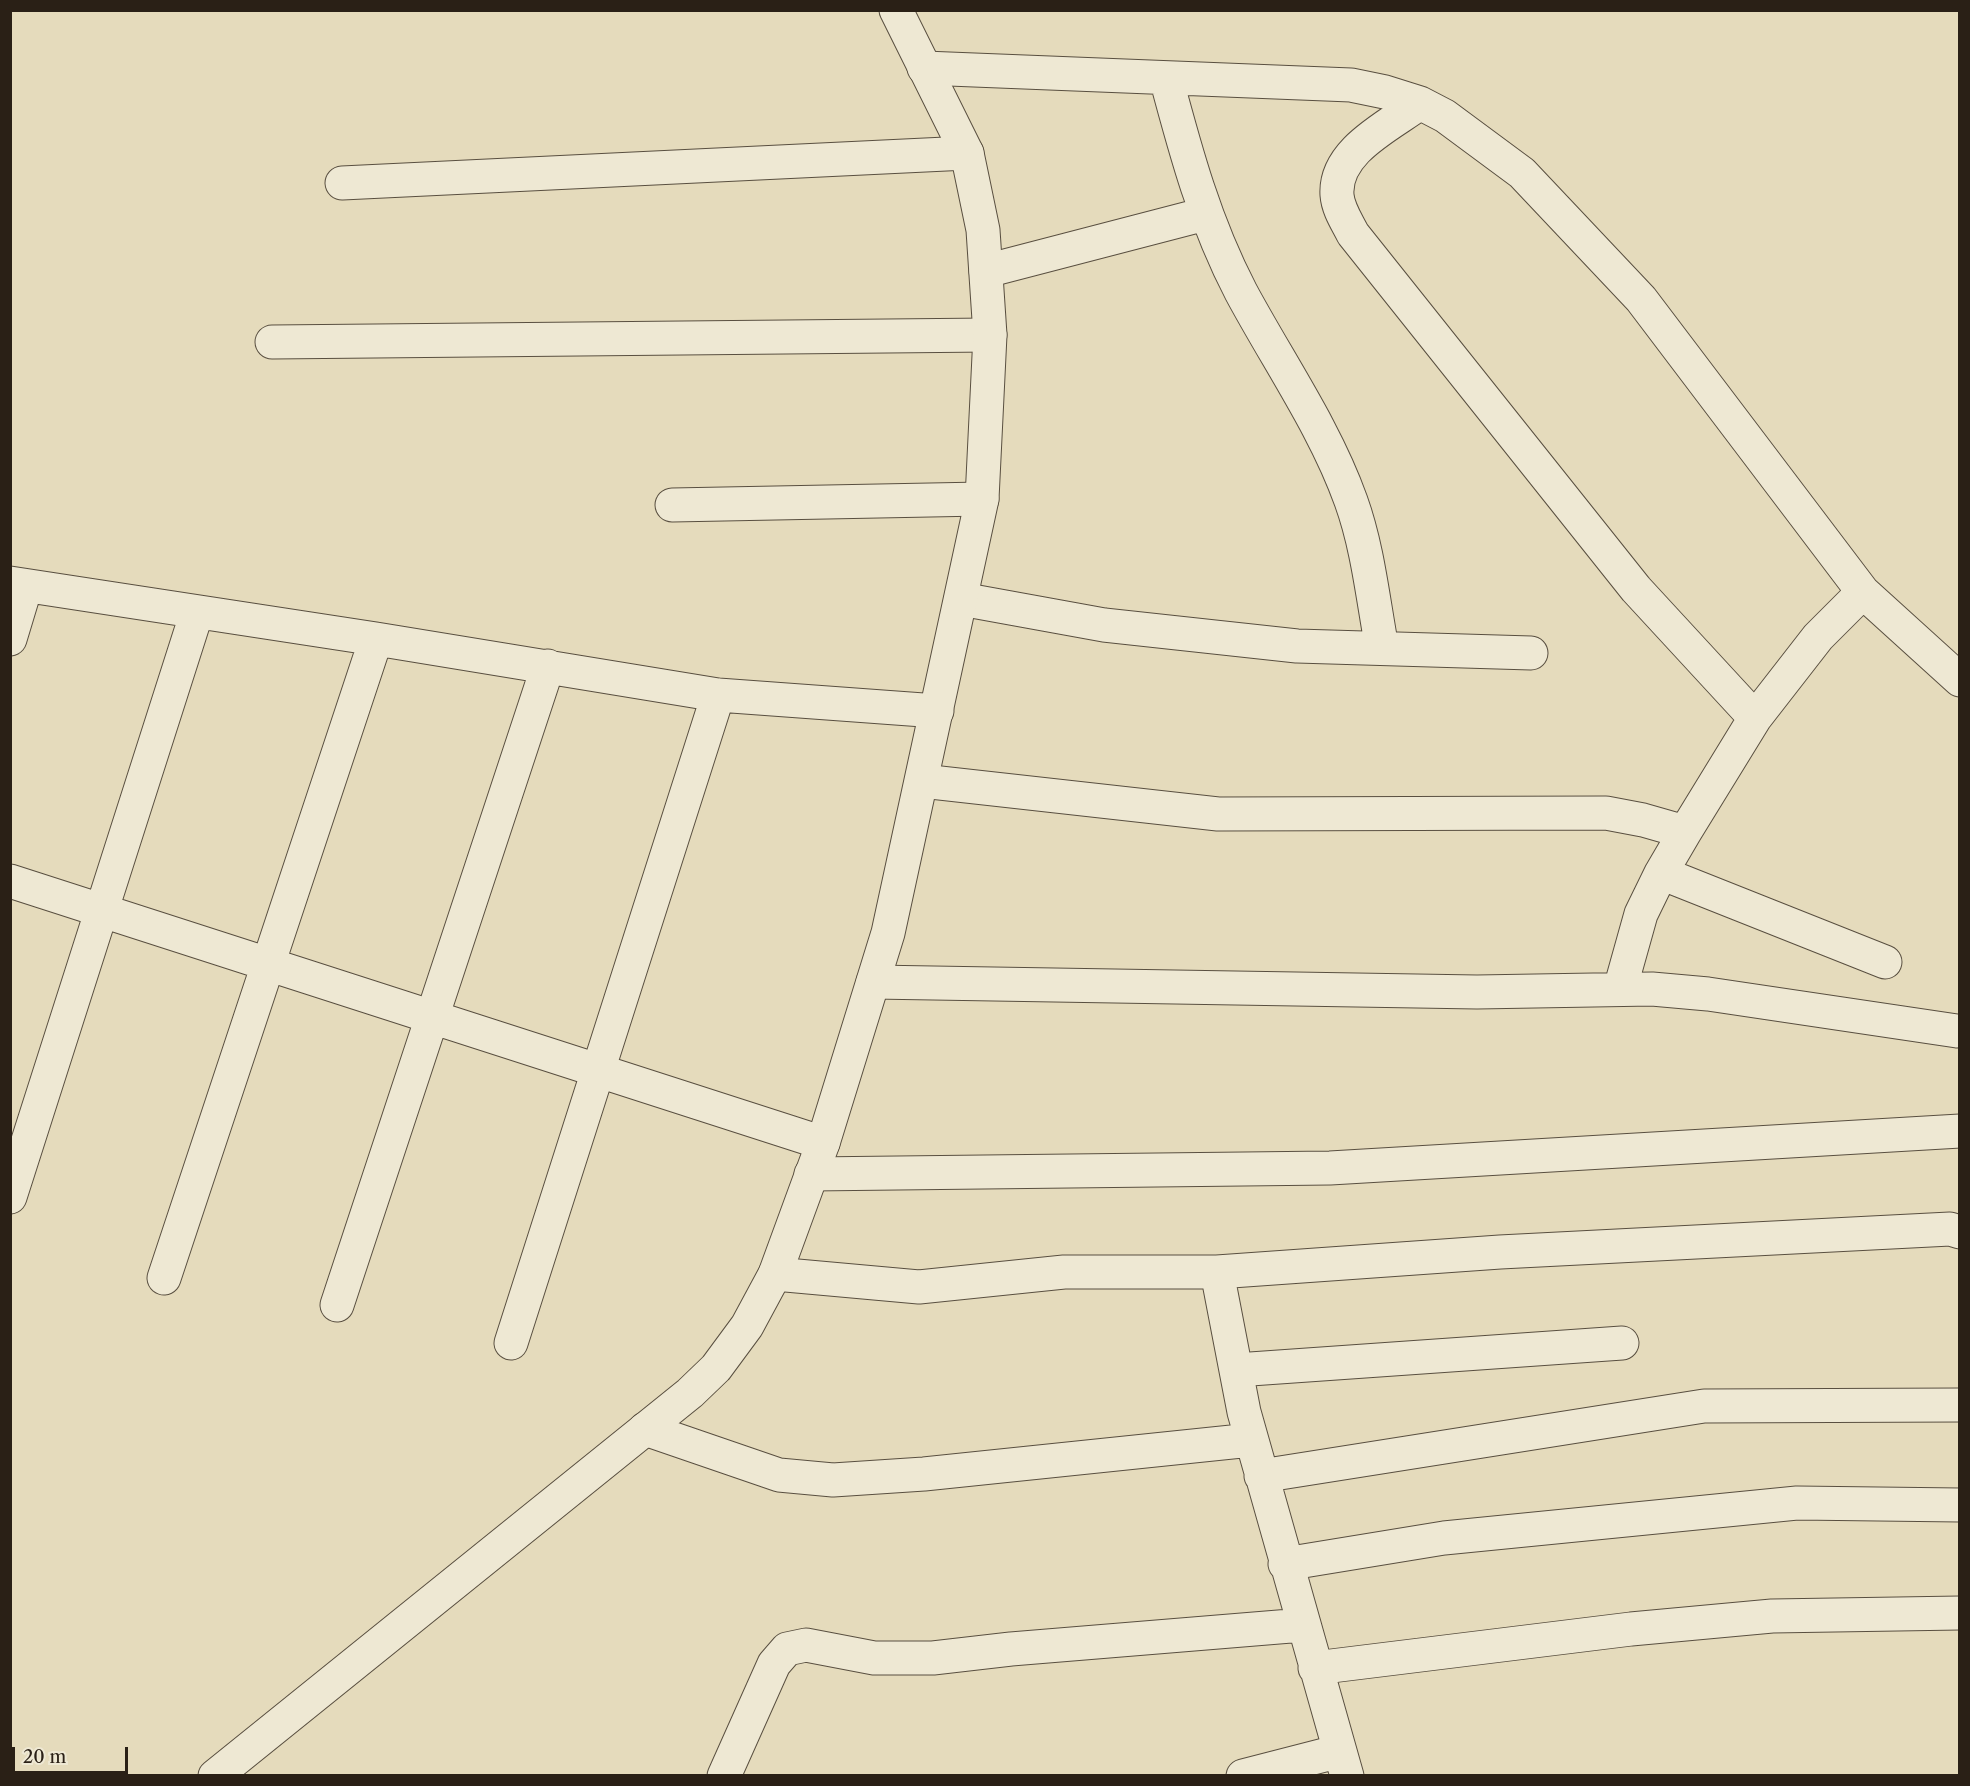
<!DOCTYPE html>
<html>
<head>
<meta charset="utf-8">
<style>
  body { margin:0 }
  #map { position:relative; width:1970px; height:1786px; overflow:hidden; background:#e5dbbc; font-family:"Libre Caslon Text",serif }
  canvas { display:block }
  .frame { position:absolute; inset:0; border:12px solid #2a2016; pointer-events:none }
  .scale { position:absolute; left:12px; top:1747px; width:116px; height:27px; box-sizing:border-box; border:3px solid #2a2016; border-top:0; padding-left:8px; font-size:18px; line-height:21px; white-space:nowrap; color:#2a2016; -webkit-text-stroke:4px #eee8d3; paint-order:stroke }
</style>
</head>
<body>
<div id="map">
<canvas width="1970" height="1786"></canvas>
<div class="frame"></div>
<div class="scale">20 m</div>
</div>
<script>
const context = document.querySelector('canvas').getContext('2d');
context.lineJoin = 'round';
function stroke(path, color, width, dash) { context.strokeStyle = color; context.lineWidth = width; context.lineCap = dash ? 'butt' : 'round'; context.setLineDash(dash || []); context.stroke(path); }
const minor = new Path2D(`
  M924 68 1351 85 1385 92 1420 103 1445 116 1522 173 1641 299 1863 592 1960 680
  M1166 78C1186 153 1205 223 1241 292 1278 361 1325 428 1351 501 1368 548 1373 600 1382 648
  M1420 103C1389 126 1334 151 1337 195 1338 209 1347 222 1353 234L1636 589 1755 718
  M342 183 967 153
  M986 271 1205 214
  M272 342 990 335
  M672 505 982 499
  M10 583 376 639 718 695 937 711
  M961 599 1104 625 1297 646 1531 653
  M10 639 26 586
  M922 781 1218 814 1606 813 1643 820 1685 832
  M1661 873 1885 962
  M10 881 823 1143
  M873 982 1477 992 1652 989 1708 994 1957 1031
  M1620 989 1641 914 1661 873 1685 832 1755 718 1818 637 1863 592
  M811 1174 1330 1168 1960 1131
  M10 1197 197 612
  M1217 1272 1500 1252 1950 1229 1960 1232
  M775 1274 919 1287 1064 1272H1217L1244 1412 1347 1776
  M164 1278 376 639
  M337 1305 548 666
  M511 1343 718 695
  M1236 1370 1622 1343
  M645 1429 779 1475 833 1480 924 1474 1251 1440
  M1261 1476 1704 1406 1960 1405
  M1285 1564 1444 1538 1797 1503 1960 1505
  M1315 1668 1631 1629 1772 1616 1960 1613
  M724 1776 774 1664 787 1649 806 1645 874 1658H933L1011 1649 1303 1625
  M1243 1776 1340 1751`);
const tertiary = new Path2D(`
  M215 1776 690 1393 716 1368 747 1326 775 1274 823 1143 888 933 982 499 990 335 983 230 967 153 896 10`);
stroke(minor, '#594f40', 35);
stroke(tertiary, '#594f40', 35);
stroke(minor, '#eee8d3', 33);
stroke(tertiary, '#eee8d3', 33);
</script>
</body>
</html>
